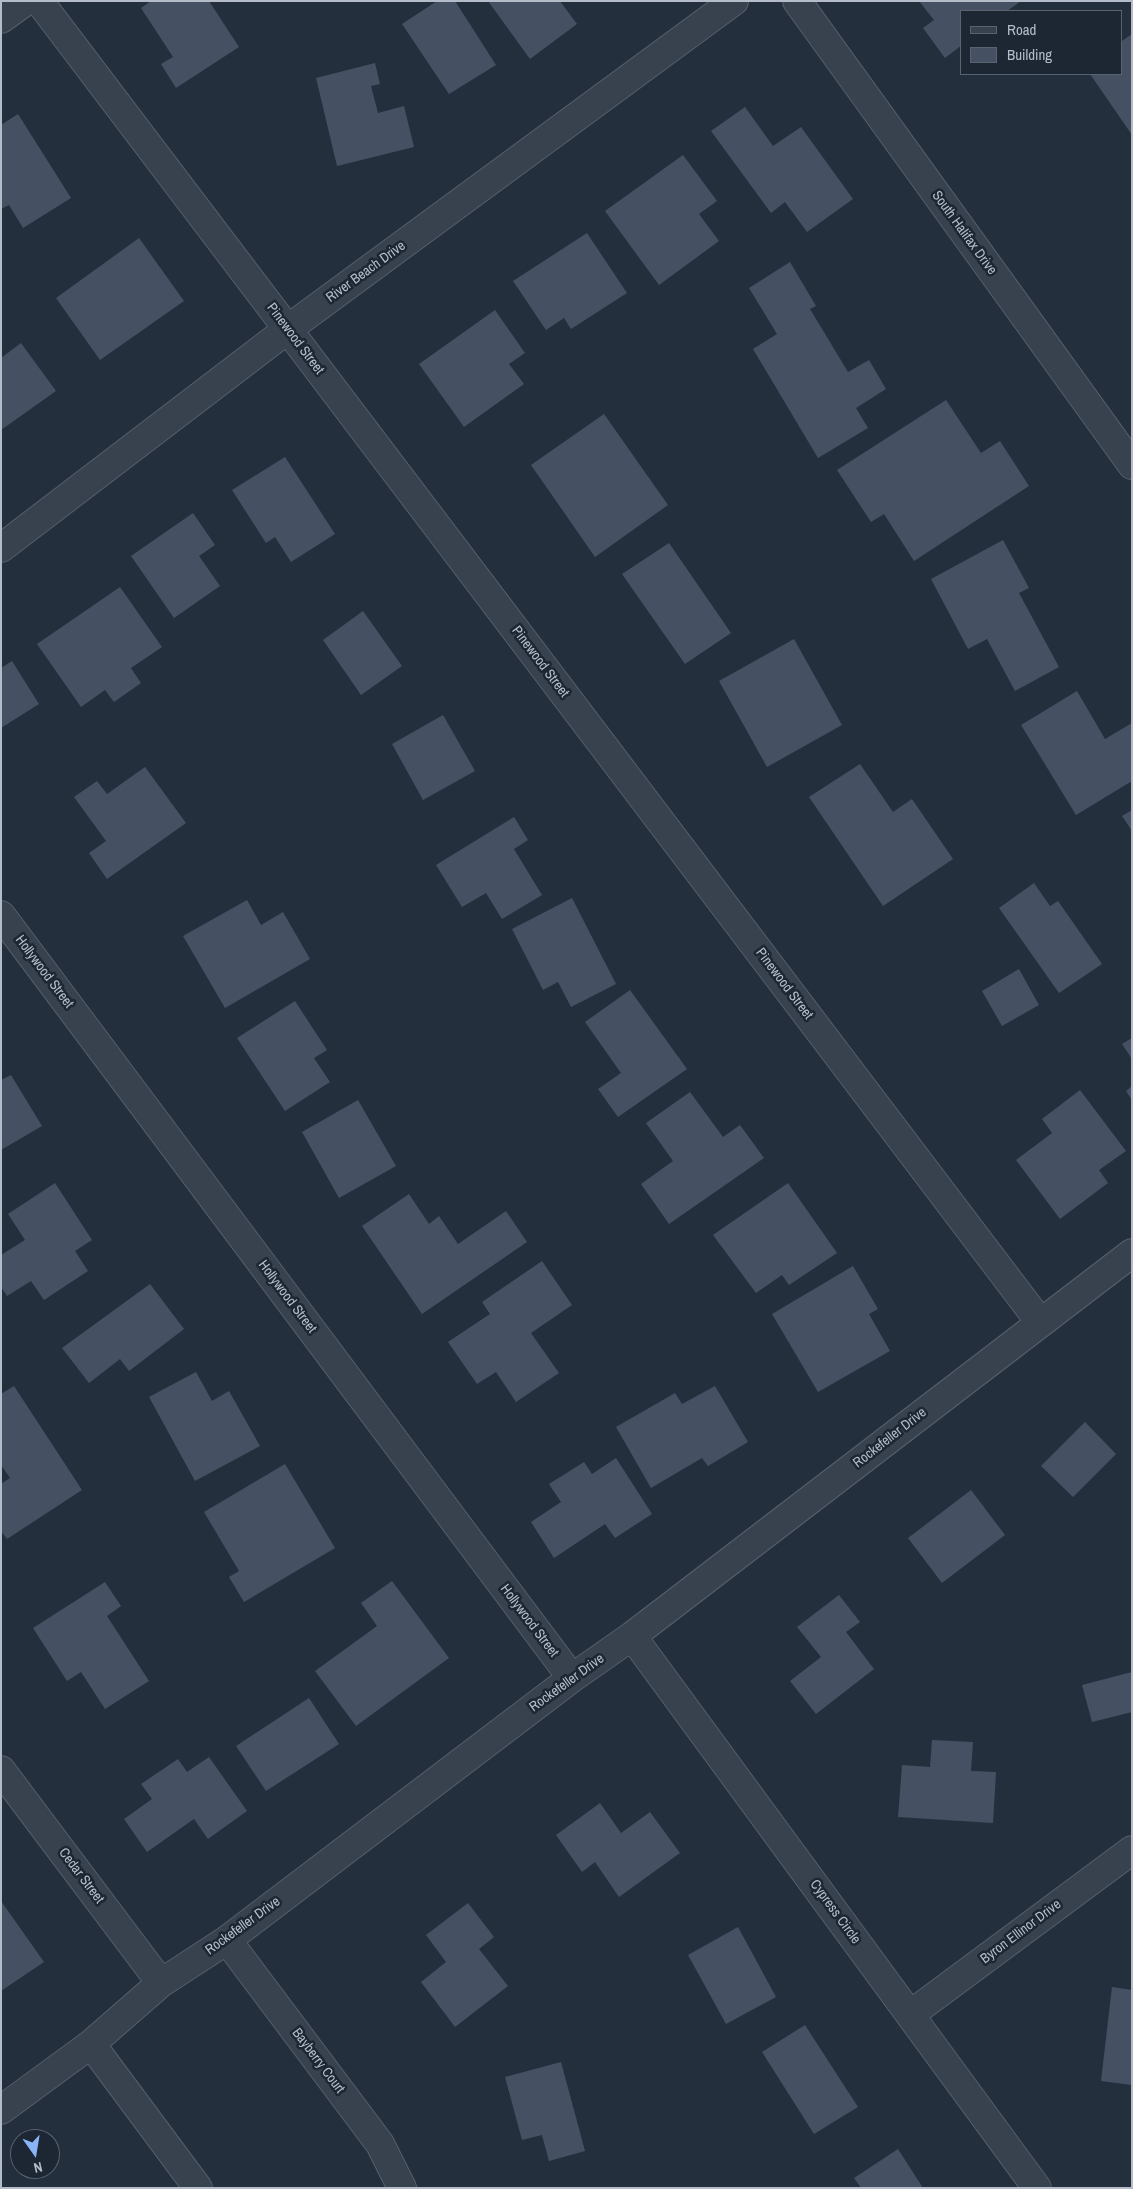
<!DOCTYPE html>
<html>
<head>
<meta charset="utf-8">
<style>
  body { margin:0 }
  #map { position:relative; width:1133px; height:2189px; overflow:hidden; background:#242f3e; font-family:"Archivo Narrow",sans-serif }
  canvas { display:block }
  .frame { position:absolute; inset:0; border:2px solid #b4bcc9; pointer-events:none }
  .legend { position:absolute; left:960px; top:10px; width:162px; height:65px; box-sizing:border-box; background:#1d2633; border:1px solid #59626f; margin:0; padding:6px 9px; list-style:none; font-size:15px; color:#b4bcc9 }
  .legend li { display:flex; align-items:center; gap:10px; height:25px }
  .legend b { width:25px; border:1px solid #59626f }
  .north { position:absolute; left:10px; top:2129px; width:50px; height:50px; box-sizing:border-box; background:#1d2633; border:1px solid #59626f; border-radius:50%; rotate:167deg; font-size:14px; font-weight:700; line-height:20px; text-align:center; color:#b4bcc9 }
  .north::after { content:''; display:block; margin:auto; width:18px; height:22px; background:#8ab4f8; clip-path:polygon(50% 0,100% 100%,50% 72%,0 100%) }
</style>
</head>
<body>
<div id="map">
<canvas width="1133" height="2189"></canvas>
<div class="frame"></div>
<ul class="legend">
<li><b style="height:6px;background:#38414e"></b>Road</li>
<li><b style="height:14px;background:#455162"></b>Building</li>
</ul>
<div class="north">N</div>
</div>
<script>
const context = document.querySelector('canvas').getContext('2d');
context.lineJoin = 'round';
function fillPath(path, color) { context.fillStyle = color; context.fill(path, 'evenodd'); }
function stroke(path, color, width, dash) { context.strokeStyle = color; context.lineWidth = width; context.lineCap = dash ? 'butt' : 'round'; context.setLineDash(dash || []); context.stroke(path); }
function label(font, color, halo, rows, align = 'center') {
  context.font = font + ' "Archivo Narrow",sans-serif'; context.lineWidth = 5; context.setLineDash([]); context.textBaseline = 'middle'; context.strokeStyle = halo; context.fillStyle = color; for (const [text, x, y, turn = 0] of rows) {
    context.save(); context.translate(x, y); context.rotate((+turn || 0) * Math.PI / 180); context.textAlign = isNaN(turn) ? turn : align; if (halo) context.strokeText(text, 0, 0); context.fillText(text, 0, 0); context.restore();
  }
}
fillPath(new Path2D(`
  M151 1H209L239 47 176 88 161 64 173 57 141 8Z
  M437 1H455L496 65 449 94 402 24Z
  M488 1H560L577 24 530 59Z
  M919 1H1021L1007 11H962V45L945 58 923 28 934 20Z
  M1132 34V135L1090 74H1122V41Z
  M375 63 380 84 371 86 378 113 404 106 414 147 337 166 316 78Z
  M745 107 773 146 801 127 853 199 807 232 785 202 771 213 711 131Z
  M18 114 71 198 23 228 9 205 1 209V125Z
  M683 155 717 201 699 214 719 241 659 285 605 211Z
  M587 233 627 293 571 329 564 318 546 330 513 281Z
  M139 238 184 301 100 360 56 298Z
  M790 262 816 306 810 309 848 372 869 360 886 389 856 408 868 428 818 458 753 349 777 334 749 288Z
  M495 310 525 353 509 364 524 384 464 427 419 364Z
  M21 343 56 391 1 430V358Z
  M946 400 981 453 1000 441 1029 486 914 561 884 514 871 522 837 470Z
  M604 414 668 505 595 557 531 465Z
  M285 457 335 534 291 562 275 537 266 543 232 490Z
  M193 513 215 545 199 556 220 586 174 618 131 556Z
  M1003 540 1029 588 1019 593 1059 667 1015 691 987 639 968 649 931 579Z
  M669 543 731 633 685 664 622 574Z
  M120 587 162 647 131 668 141 683 114 702 105 690 81 707 37 644Z
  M363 611 402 666 361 695 323 640Z
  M794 639 842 725 767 767 719 681Z
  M12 661 39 704 1 728V668Z
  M1077 691 1105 739 1132 723V781L1076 815 1021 725Z
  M443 715 475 771 423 800 392 744Z
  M860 764 893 812 912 799 953 859 883 906 809 797Z
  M145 767 186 823 107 879 89 853 106 841 74 797 97 781 107 794Z
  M1132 810V831L1122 816Z
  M514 817 528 840 514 849 542 895 502 919 486 893 462 907 436 865Z
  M1034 883 1050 906 1058 901 1102 964 1059 993 999 908Z
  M572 898 616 984 571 1007 558 982 543 990 512 929Z
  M247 900 261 925 283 912 310 959 225 1008 183 936Z
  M1019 969 1039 1005 1002 1026 982 991Z
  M630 990 687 1069 618 1117 598 1089 621 1073 585 1022Z
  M295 1001 327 1050 314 1058 330 1082 285 1111 237 1038Z
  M1132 1038V1059L1122 1044Z
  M11 1075 42 1126 1 1150V1080Z
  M1132 1086V1100L1126 1091Z
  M1080 1090 1126 1151 1099 1170 1108 1183 1060 1219 1016 1160 1052 1133 1042 1119Z
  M690 1092 723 1137 740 1125 764 1158 669 1224 641 1184 673 1161 646 1123Z
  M358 1100 396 1166 339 1198 302 1132Z
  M55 1183 92 1240 75 1251 88 1271 44 1300 31 1281 7 1296 1 1287V1255L25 1240 8 1214Z
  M788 1183 837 1253 789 1285 782 1275 756 1293 713 1235Z
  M409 1194 429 1224 439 1216 458 1244 506 1211 527 1242 422 1314 362 1226Z
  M542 1261 572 1305 531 1333 559 1373 516 1402 496 1372 477 1384 448 1342 490 1314 482 1302Z
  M853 1266 878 1309 869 1314 890 1351 818 1392 772 1314Z
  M150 1284 184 1329 129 1371 120 1359 89 1383 62 1348Z
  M196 1372 212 1401 229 1391 260 1446 195 1481 149 1397Z
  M14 1386 82 1490 7 1539 1 1531V1484L10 1478 1 1465V1394Z
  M715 1386 748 1442 708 1466 702 1458 651 1488 616 1427 675 1393 682 1404Z
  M1085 1422 1116 1454 1073 1497 1041 1466Z
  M616 1458 652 1514 615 1538 605 1524 554 1558 531 1522 561 1502 549 1484 584 1462 592 1474Z
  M285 1464 335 1548 244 1602 229 1577 239 1571 204 1512Z
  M971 1490 1005 1535 942 1583 908 1538Z
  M392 1581 449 1658 356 1726 315 1671 377 1626 361 1603Z
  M105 1582 121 1606 107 1616 149 1681 105 1709 81 1672 67 1681 33 1628Z
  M839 1595 860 1622 846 1632 874 1669 816 1714 790 1681 821 1657 797 1627Z
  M1132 1672V1712L1092 1722 1082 1685Z
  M309 1698 339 1744 266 1791 236 1746Z
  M932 1740 973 1742 971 1771 996 1772 993 1823 898 1817 902 1765 930 1767Z
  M209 1757 247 1811 208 1839 194 1819 147 1852 124 1819 152 1799 141 1784 178 1759 187 1772Z
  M600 1803 621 1833 650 1812 680 1853 619 1897 595 1862 582 1872 556 1835Z
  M1 1901 44 1962 1 1991Z
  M468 1903 494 1937 479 1949 508 1986 455 2027 421 1982 446 1962 426 1935Z
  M738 1927 776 1997 726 2024 688 1955Z
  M1112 1987 1132 1990V2085L1101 2081Z
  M805 2025 858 2107 814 2134 762 2052Z
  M561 2062 585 2151 549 2161 542 2135 522 2140 505 2077Z
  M898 2149 923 2188H861L854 2178Z`), '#455162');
const street = new Path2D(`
  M39 1 1040 1322
  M797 1 1132 465
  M1 19 26 1
  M1 548 288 329 734 1
  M1 915 572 1678
  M632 1636 1037 2188
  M1 1770 161 1983
  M227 1940 380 2144 402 2188
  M911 2014 1132 1850
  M91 2044 198 2188
  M1 2110 91 2044 161 1983 227 1940 572 1678 632 1636 1132 1253`);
stroke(street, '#565f6c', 30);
stroke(street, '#38414e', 28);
label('14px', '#b4bcc9', '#1d2633', [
  ["South Halifax Drive",964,233,54],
  ["River Beach Drive",366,272,-36],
  ["Pinewood Street",295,339,53],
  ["Pinewood Street",540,662,53],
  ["Hollywood Street",44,972,53],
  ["Pinewood Street",784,984,53],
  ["Hollywood Street",287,1297,53],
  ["Rockefeller Drive",890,1438,-38],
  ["Hollywood Street",529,1621,53],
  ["Rockefeller Drive",567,1683,-36],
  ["Cedar Street",81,1876,53],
  ["Cypress Circle",835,1912,54],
  ["Rockefeller Drive",243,1926,-36],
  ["Byron Ellinor Drive",1021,1932,-37],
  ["Bayberry Court",318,2061,53]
]);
</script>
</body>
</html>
